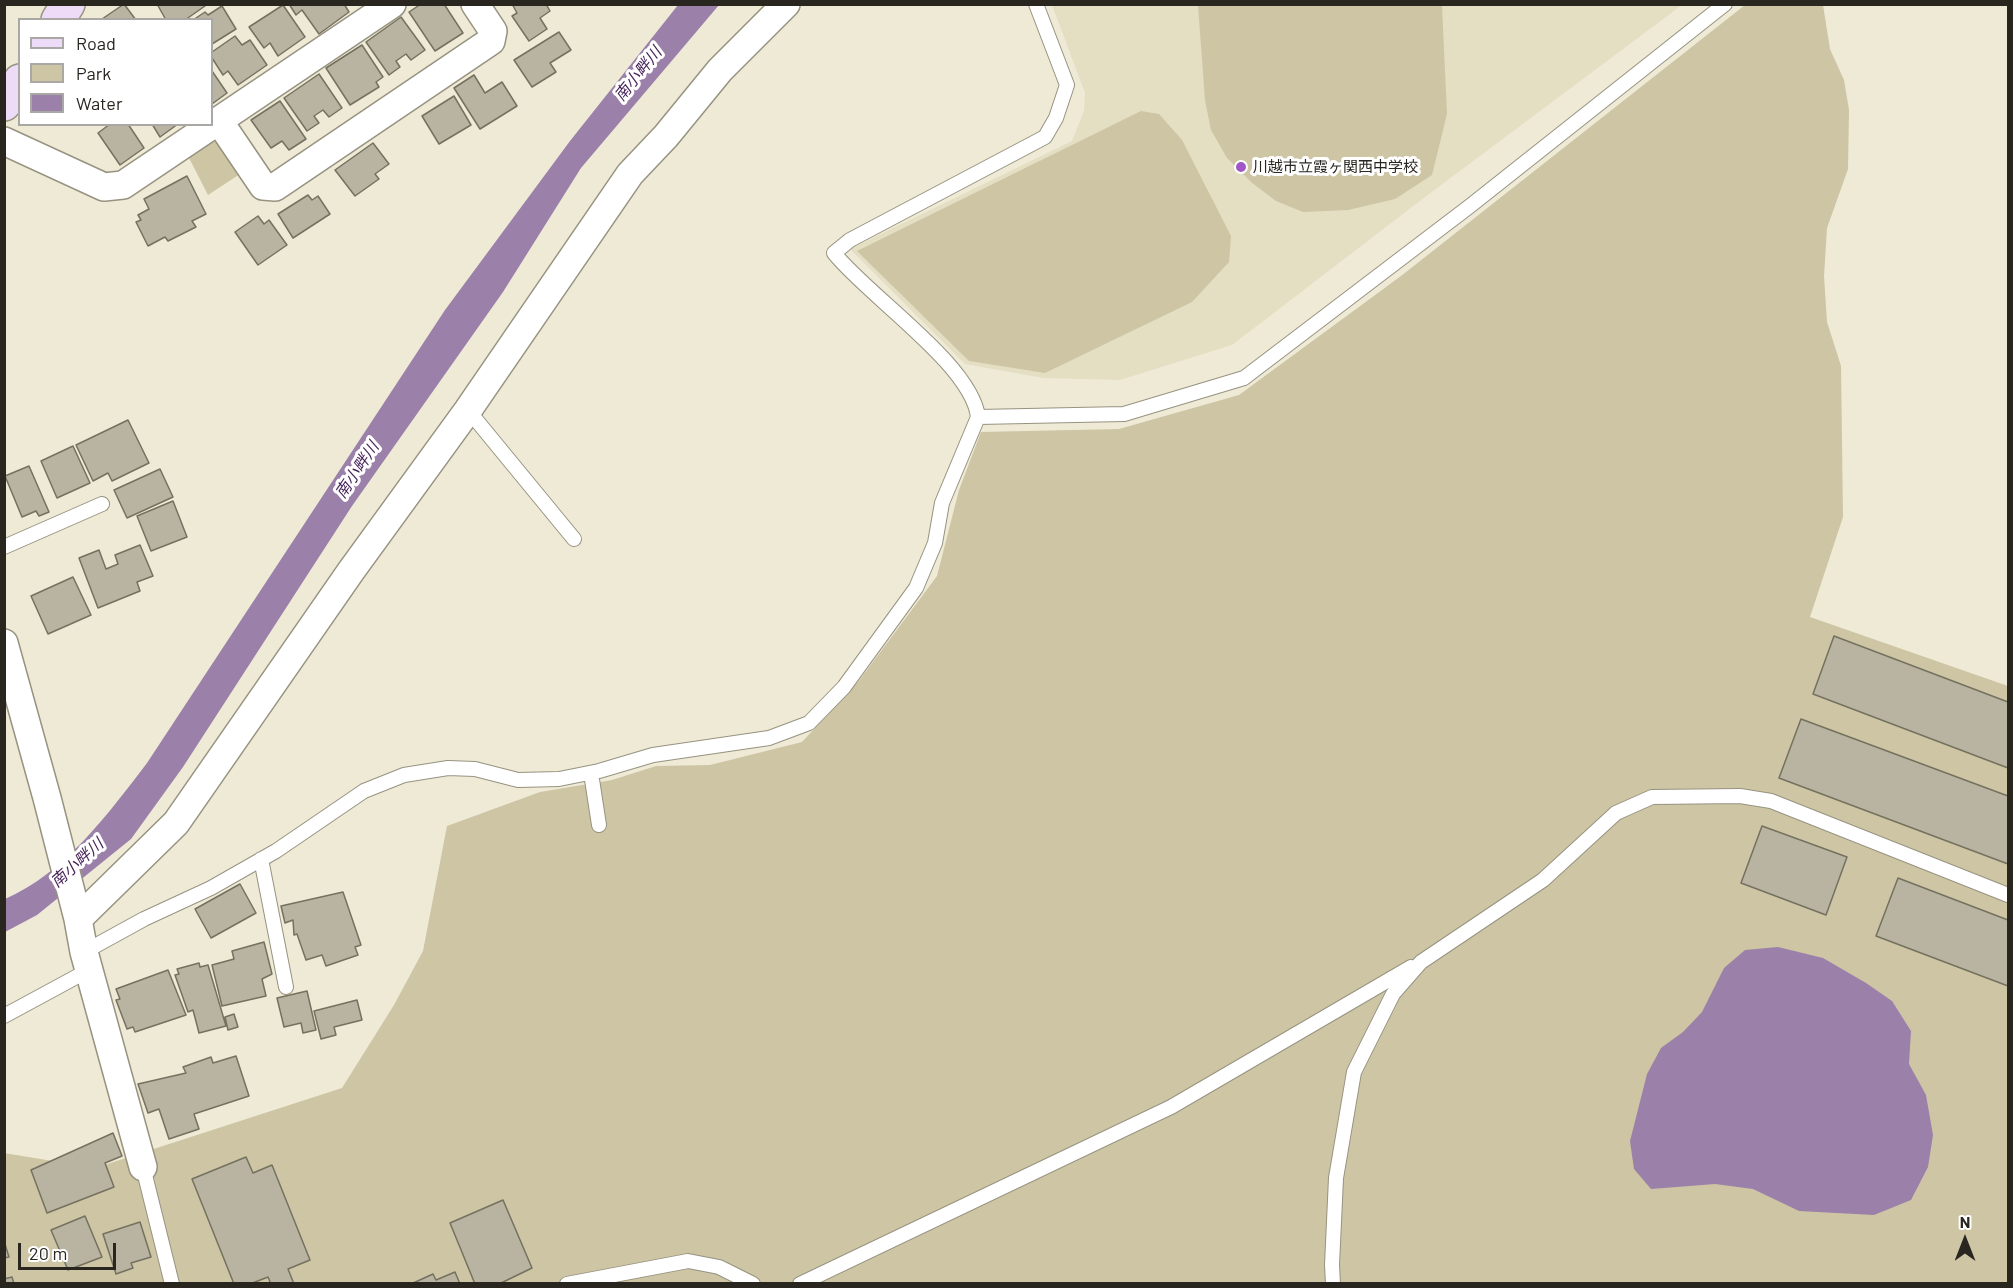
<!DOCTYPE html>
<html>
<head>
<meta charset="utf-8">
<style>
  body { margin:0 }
  #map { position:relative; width:2013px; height:1288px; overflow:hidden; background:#eeead6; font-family:Barlow,sans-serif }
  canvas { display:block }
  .frame { position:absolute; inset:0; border:6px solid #28261f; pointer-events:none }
  .legend { position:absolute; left:18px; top:18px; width:195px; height:108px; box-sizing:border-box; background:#fff; border:2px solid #a9a8a5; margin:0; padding:8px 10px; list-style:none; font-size:18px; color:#28261f }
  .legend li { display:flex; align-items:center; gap:12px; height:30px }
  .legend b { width:30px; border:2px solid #a9a8a5 }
  .north { position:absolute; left:1935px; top:1210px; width:60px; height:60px; -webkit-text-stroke:4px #fff; paint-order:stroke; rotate:0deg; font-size:16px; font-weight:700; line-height:24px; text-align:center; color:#28261f }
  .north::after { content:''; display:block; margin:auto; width:21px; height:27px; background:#28261f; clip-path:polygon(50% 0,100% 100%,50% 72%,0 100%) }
  .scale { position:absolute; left:18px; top:1243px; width:98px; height:27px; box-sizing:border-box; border:3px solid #28261f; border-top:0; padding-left:8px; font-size:18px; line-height:21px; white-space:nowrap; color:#28261f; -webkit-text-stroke:4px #fff; paint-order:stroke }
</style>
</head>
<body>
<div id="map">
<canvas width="2013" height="1288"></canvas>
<div class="frame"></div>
<ul class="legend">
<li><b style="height:8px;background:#eddbf8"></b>Road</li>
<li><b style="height:16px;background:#cdc5a4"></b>Park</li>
<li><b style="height:16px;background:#9b80aa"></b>Water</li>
</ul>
<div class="north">N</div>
<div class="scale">20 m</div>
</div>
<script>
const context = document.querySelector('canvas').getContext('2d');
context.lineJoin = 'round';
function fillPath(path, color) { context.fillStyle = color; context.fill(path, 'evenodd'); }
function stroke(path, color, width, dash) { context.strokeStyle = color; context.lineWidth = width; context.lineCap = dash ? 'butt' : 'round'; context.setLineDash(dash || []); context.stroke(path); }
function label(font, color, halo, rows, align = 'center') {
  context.font = font + ' Barlow,"Noto Sans JP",sans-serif'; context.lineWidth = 6; context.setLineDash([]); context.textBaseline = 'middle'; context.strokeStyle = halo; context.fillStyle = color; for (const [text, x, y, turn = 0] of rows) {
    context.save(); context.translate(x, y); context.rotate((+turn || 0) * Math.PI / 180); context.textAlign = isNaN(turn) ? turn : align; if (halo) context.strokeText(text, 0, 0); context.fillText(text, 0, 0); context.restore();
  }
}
fillPath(new Path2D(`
  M1052 5H1682L1429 194 1232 345 1120 380 1043 378 965 364 850 249 1072 141 1084 111 1085 93Z`), '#e4dec3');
fillPath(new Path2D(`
  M1198 5H1442L1447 114 1432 175 1395 199 1348 210 1303 212 1276 201 1251 182 1227 158 1211 130 1205 100Z
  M1745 5H1823L1830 49 1844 80 1849 110 1848 169 1827 228 1824 276 1827 322 1841 366 1843 517 1810 617 2008 686V1283H5L4 1153 95 1168 342 1088 394 1005 423 951 447 826 540 792 612 780 656 766 710 765 802 742 858 682 937 576 959 490 981 432 1119 429 1239 395 1401 276Z
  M1141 111 1159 114 1182 140 1231 236 1229 262 1192 302 1045 373 969 361 857 251Z
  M203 142H221L240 174 208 195 186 152Z`), '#cdc5a4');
fillPath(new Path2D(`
  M678 5H719L581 168 503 292 352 506 183 767 131 839 37 915 5 932V899C65 873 108 814 147 763L445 310 570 141Z
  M1778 947 1823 958 1866 983 1892 1001 1911 1031 1909 1064 1926 1095 1933 1135 1928 1167 1911 1200 1874 1215 1799 1211 1753 1189 1715 1184 1651 1189 1634 1169 1630 1141 1647 1074 1661 1048 1683 1032 1702 1012 1724 968 1745 950Z`), '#9b80aa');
const building = new Path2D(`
  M124 4 136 20 102 19Z
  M157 4H204L205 6 185 20H166Z
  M289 4H344L349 12 319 34 302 10 296 15Z
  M421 4H444L463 33 435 51 409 12Z
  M512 4H546L550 11 540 18 547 29 529 41 512 16 517 13Z
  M283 5 305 37 278 56 270 43 264 48 249 27Z
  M222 6 236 29 212 44V20H193L205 12 208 15Z
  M401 17 425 50 411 60 406 54 396 61 400 67 389 75 366 42Z
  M559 32 571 50 550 63 556 72 532 87 514 60Z
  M235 36 242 45 250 40 267 65 238 85 228 71 223 75 212 58V52Z
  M362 45 383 77 376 82 379 87 350 105 326 68Z
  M212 71 227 93 212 104Z
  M319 74 342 108 329 117 323 110 314 116 319 123 307 131 284 98Z
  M474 75 485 93 502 82 517 106 480 129 454 88Z
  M454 96 471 125 439 144 422 116Z
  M280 101 306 139 289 150 282 141 271 148 251 120Z
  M110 124H128L144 148 120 165 98 133Z
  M152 124H178L160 137Z
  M373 143 389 164 375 174 379 179 355 196 335 170Z
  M187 176 206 214 192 221 196 227 168 241 165 237 148 246 136 222 141 220 138 215 149 209 144 199Z
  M308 195 312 200 318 196 330 214 293 238 278 214Z
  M258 216 264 224 269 220 287 245 258 265 235 232Z
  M128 420 149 463 112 481 108 473 93 481 76 445Z
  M73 446 90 483 57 498 41 461Z
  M29 466 49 512 39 516 36 511 22 517 5 476Z
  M160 469 173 497 127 518 114 490Z
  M173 501 187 537 151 551 137 516Z
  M140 545 153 576 137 582 140 591 98 608 79 558 99 550 106 569 118 564 115 555Z
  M73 577 91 615 48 634 31 596Z
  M1834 636 2008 702V768L1813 694Z
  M1801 719 2008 796V864L1779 778Z
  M1762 826 1847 857 1826 915 1741 883Z
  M1898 878 2008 920V986L1876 936Z
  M240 884 256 913 211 938 195 909Z
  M343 892 361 945 355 947 358 955 326 966 322 955 306 960 297 934 294 935 293 920 285 923 281 906Z
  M264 942 272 974 262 979 266 996 222 1006 212 965 234 959 232 951Z
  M199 963 200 967 208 965 226 1026 199 1033 193 1010 188 1012 175 975 179 974 177 969Z
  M168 970 186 1015 135 1032 133 1027 127 1029 116 1000 120 999 116 989Z
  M307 991 316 1030 303 1033 301 1023 284 1027 277 998Z
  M357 1000 362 1020 334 1027 336 1035 321 1039 314 1011Z
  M234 1014 238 1027 228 1030 225 1017Z
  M236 1056 249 1096 194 1114 199 1129 169 1139 159 1109 148 1113 138 1084 186 1073 183 1067 211 1057 213 1063Z
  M113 1133 122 1156 105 1163 114 1187 47 1213 31 1170Z
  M246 1157 253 1173 272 1165 310 1260 288 1269 294 1284H271L268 1277 250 1284H234L192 1179Z
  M503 1200 532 1268 499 1284H475L450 1223Z
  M85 1216 102 1257 68 1270 51 1230Z
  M140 1222 151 1257 131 1263 133 1268 116 1274 103 1234Z
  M4 1241 9 1257 4 1258Z
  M455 1272 460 1284H411L433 1274 436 1280Z
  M12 1277 14 1284H4V1279Z`);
fillPath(building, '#b8b4a1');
stroke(building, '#75715f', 1.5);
const lane = new Path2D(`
  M468 410 574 539
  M978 417 1124 414 1244 378 1470 206 1725 4
  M4 547 102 504
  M591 773 599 825
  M261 859 286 987
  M84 952 144 919 211 888 276 851 364 791 404 775 448 768 475 769 518 780 559 779 599 771 653 755 769 738 809 723 844 687 916 588 935 543 942 503 978 417C972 365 868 296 834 253L850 240 1045 137 1056 118 1067 85 1036 4
  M4 1016 89 970
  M143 1167 172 1284
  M567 1284 688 1261 719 1267 753 1284
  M800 1284 1171 1107 1411 967
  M1333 1284 1332 1265 1336 1178 1354 1072 1393 994 1421 962 1543 880 1616 813 1652 797 1740 796 1771 801 2008 895`);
const street = new Path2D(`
  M219 121 263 186 275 187 491 41 493 31 475 4
  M4 141 104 187 123 185 392 4
  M4 643 47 798 78 919 84 952 143 1167
  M78 919 176 823 351 571 468 410 630 174 666 136 720 70 786 4`);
const secondary = new Path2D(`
  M58 20 68 4
  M4 104 20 81`);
stroke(lane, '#979380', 16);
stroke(street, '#979380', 30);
stroke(secondary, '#979380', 36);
stroke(lane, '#fff', 14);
stroke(street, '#fff', 27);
stroke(secondary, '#eddbf8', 33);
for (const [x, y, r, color] of [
  [1241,167,6,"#a155c7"]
]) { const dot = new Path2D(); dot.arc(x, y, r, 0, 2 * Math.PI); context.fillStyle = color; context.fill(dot); stroke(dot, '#fff', 2); }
label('15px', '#28261f', '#fff', [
  ["川越市立霞ヶ関西中学校",1253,167]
], 'left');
label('italic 16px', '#431f56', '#fff', [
  ["南小畔川",638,74,-51],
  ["南小畔川",357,470,-56],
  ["南小畔川",77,863,-42]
]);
</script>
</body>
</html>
